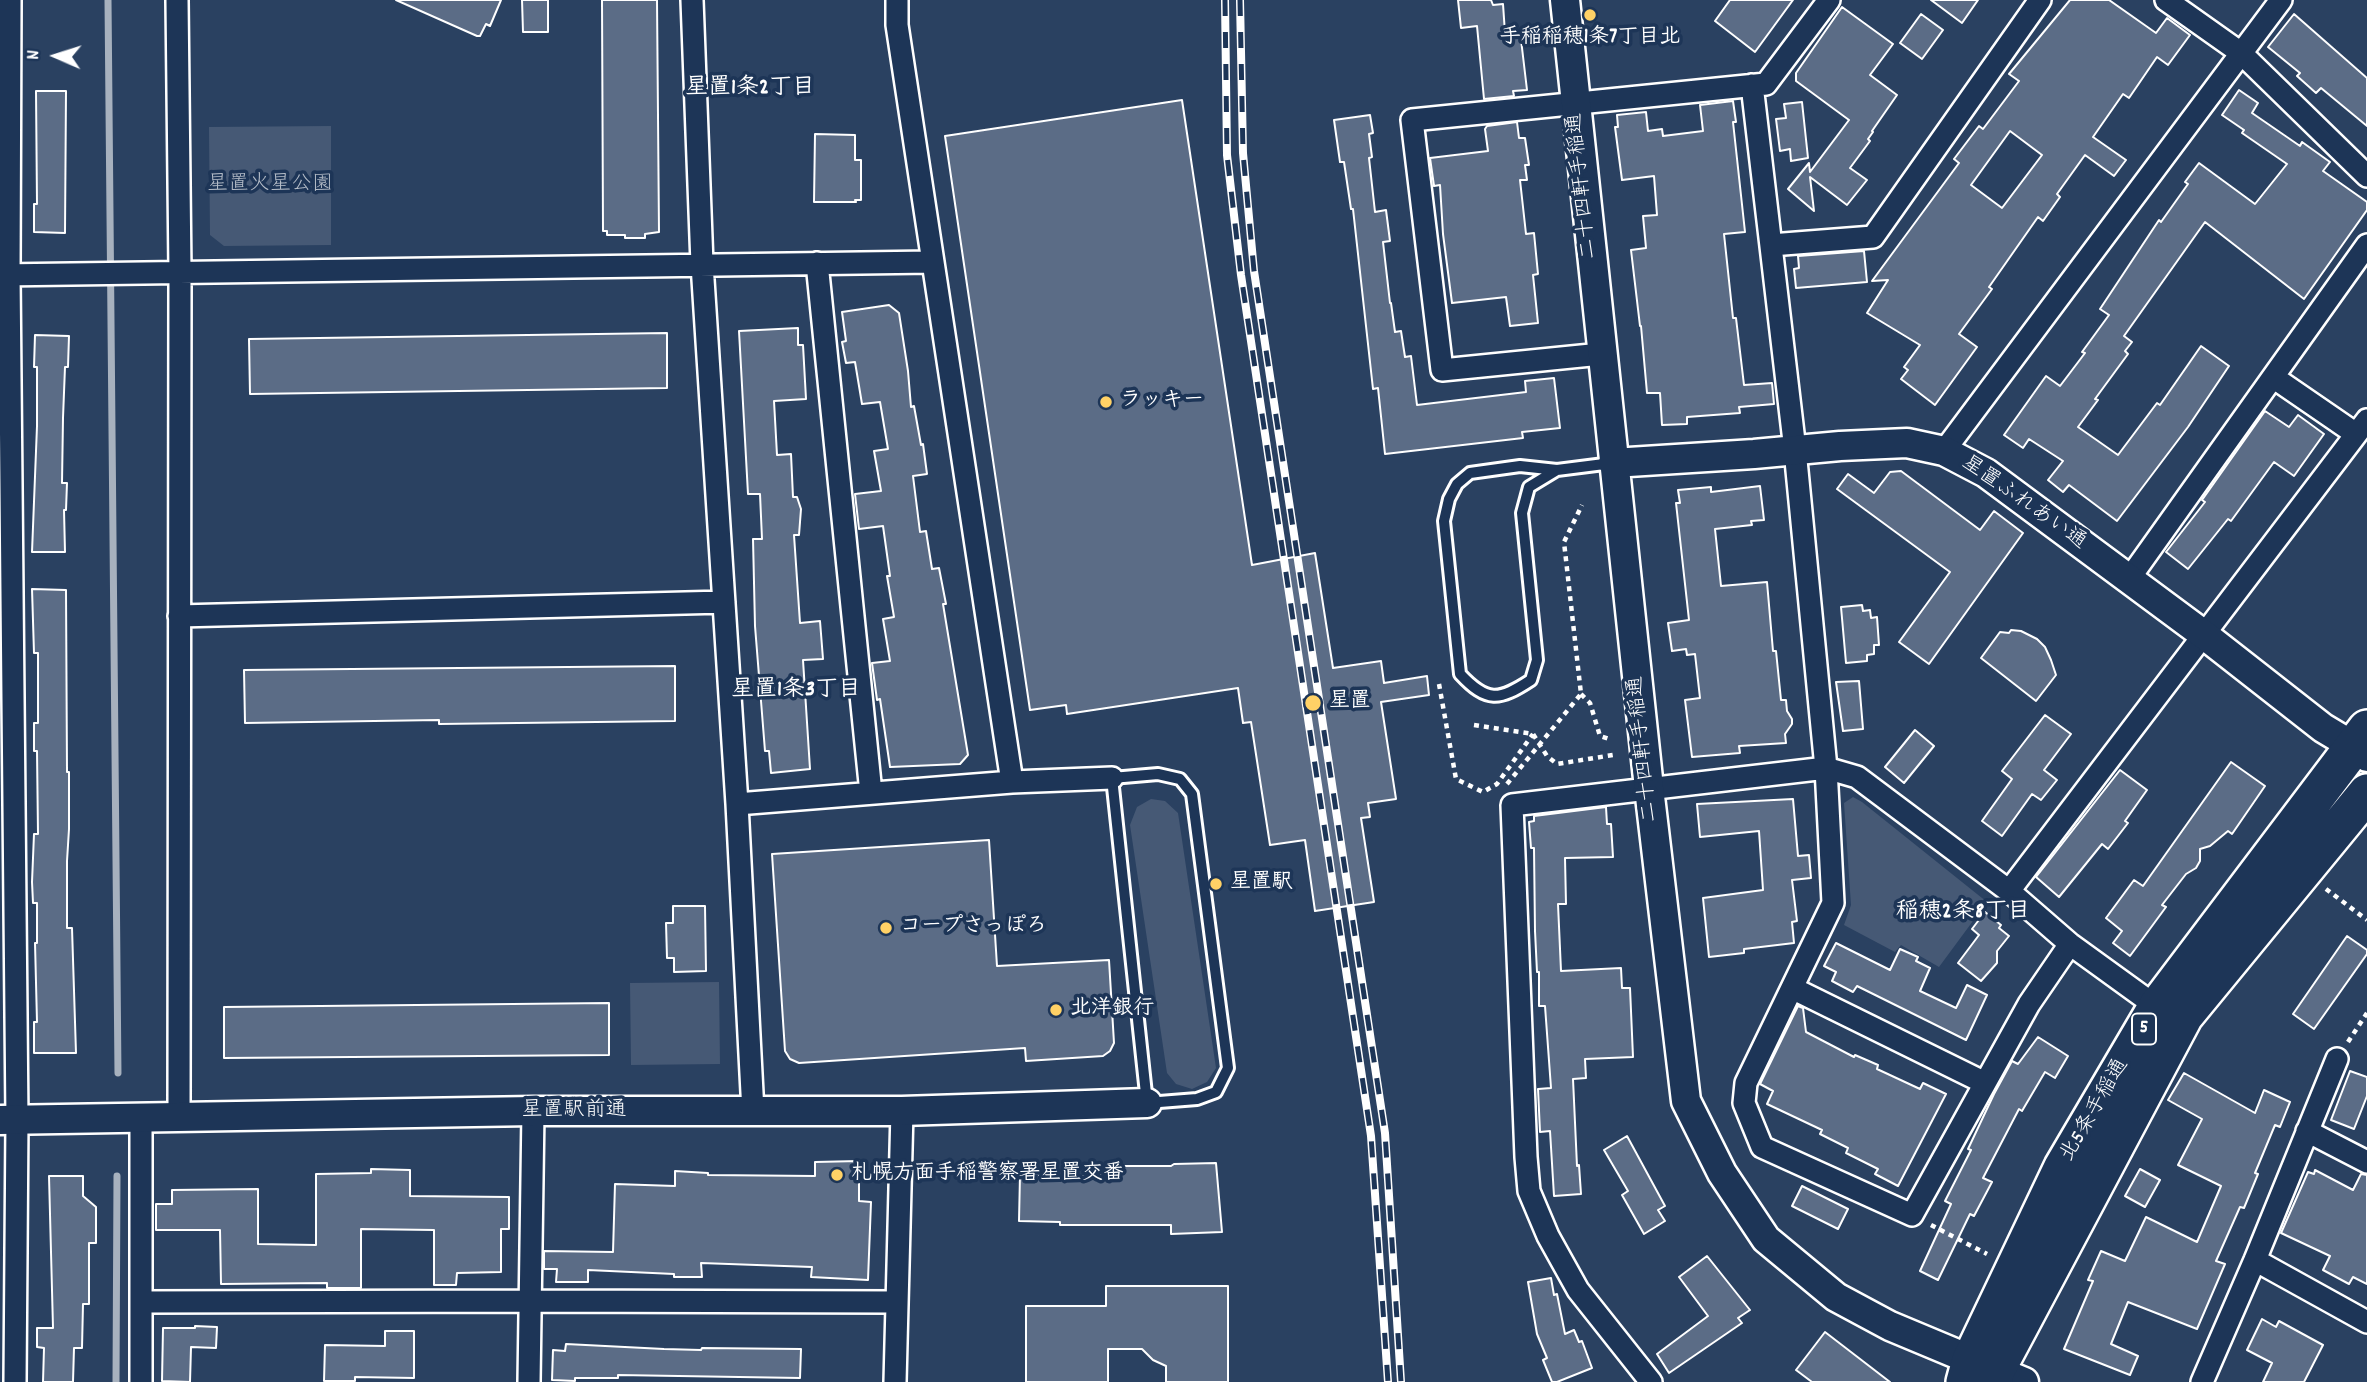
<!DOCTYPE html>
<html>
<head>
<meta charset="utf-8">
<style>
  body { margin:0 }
  #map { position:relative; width:2367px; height:1382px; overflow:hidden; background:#2a4161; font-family:Dekko,sans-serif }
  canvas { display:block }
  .north { position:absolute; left:21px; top:21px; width:70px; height:70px; -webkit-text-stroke:5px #1d3557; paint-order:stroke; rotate:273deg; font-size:19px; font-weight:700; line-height:28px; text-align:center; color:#fff }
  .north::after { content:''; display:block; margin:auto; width:24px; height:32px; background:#fff; clip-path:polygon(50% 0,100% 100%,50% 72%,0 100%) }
</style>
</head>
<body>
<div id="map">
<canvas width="2367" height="1382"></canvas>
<div class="north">N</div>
</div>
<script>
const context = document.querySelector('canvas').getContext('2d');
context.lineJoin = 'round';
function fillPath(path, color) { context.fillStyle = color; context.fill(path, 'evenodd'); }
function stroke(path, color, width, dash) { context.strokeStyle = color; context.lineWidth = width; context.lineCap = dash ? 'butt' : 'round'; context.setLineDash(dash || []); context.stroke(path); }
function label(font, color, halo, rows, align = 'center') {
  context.font = font + ' Dekko,"Klee One",sans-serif'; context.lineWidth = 7; context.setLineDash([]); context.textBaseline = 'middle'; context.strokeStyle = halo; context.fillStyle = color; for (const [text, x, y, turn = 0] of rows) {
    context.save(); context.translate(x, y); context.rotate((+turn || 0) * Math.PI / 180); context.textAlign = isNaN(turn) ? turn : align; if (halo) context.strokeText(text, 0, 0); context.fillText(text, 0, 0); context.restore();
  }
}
fillPath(new Path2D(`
  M331 126V245L224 246 210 235 209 127Z
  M1853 797 1862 802 1987 902 1939 967 1901 945 1895 952 1844 925 1851 905 1844 803Z
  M1151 799 1165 801 1178 813 1216 1068 1207 1082 1192 1089 1176 1084 1167 1073 1130 825 1137 807Z
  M719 982 720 1064 631 1065 630 983Z`), '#465975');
stroke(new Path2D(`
  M108 0 118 1073
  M116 1382 117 1176`), '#a7b1be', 7);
const building = new Path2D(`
  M396 0H501L490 26 486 24 480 36H477Z
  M522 0H548V32H523Z
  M602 0H657L659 232 645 234V238H625V235H607V231H603Z
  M1458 0H1491L1493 5 1503 4 1505 33 1520 31 1527 90 1513 91 1514 96 1484 99 1477 26 1461 28Z
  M1730 0H1793L1755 52 1715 21Z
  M1931 0H1978L1962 23Z
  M2070 0H2109L2156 33 2167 18 2190 35 2168 65 2157 57 2129 98 2123 94 2093 137 2126 160 2114 176 2085 155 2057 194 2060 197 2043 221 2038 217 1989 287 1992 289 1959 334 1977 347 1935 405 1901 379 1908 370 1904 367 1920 345 1867 313 1888 280 1872 281 1959 163 1954 159 1979 126 1983 129 2019 81 2009 74ZM2010 131 2042 155 2002 208 1971 185Z
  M1842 7 1893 44 1870 75 1897 95 1872 131 1873 132 1868 139 1870 141 1850 168 1867 180 1847 205 1810 177 1814 211 1788 189 1809 163 1810 172 1849 120 1796 81V73Z
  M1921 14 1943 30 1922 59 1900 43Z
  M2294 14 2367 78V126L2321 88 2316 93 2297 76 2300 73 2268 47Z
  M2239 90 2258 103 2252 113 2300 146 2302 142 2330 162 2323 171 2367 202V210L2304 299 2205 222 2124 336 2132 342 2125 351 2128 354 2095 399 2098 400 2078 427 2118 455 2157 403 2160 405 2201 346 2229 366 2188 427 2117 521 2069 485 2063 492 2048 480 2063 461 2029 439 2023 448 2004 435 2046 376 2060 386 2085 353 2082 352 2109 315 2100 309 2159 220 2161 222 2188 184 2185 182 2199 163 2255 204 2287 164 2242 133 2244 130 2222 115Z
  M36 91H66L65 233 34 232V204H37Z
  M1182 100 1252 565 1315 553 1333 668 1381 661 1384 683 1427 676 1429 695 1381 702 1396 799 1368 803 1370 817 1361 818 1374 902 1315 911 1305 840 1270 845 1251 722 1243 723 1238 688 1067 714 1066 705 1030 710 945 136Z
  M1733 101 1736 122H1733L1745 232 1724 234 1733 318H1736L1744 385 1772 383 1774 404 1739 407 1740 413 1687 417V424L1662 425 1660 393H1647L1641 326H1640L1631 250 1646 248 1643 216 1657 215 1654 176 1622 180 1615 127H1618L1617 115 1646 112 1648 131 1662 129 1663 136 1703 131 1700 105Z
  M1802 102 1808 158 1791 161 1790 149 1780 151 1776 119 1786 118 1784 104Z
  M1370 115 1373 133 1369 134 1372 157 1369 158 1375 212 1386 210 1390 241 1383 242 1390 303H1391L1395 332 1401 331 1405 357 1411 356 1417 405 1526 392 1525 381 1554 378 1560 428 1522 432 1523 438 1385 454 1378 388 1373 389 1353 209H1351L1344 162H1340L1334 120Z
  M1517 122 1519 138H1525L1529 165H1525L1527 180H1520L1526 234 1534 233 1538 274 1533 275 1538 323 1510 326 1506 297 1452 303 1443 234 1440 185 1434 186 1430 158 1488 151 1485 129 1487 126Z
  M815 134 855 135V160H861V200H855L856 202H814Z
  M1864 251 1867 282 1796 288 1794 269 1799 268 1798 256Z
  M889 305 899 313 908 371 911 407 914 406 921 445 923 444 927 474 913 476 920 532 926 531 932 569 939 568 946 604H943L968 755 960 764 890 767 880 699 877 700 872 663 890 661 883 619 894 617 887 576H890L883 526 859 529 855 494 881 491 874 451 888 449 880 402 862 404 855 362 846 363 842 342 846 341 842 312Z
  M798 328V345H803L806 399 774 401 777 455 791 454 793 497H797L801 509 799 535H794L800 623 820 621 823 659 803 660 810 769 771 773 769 751H765L755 626 753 539H762L760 494H748L739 331Z
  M667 333V388L250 394 249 339Z
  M35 335 69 336 68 367H65L63 418 62 483H67L66 510H64L65 552H32L37 426V367H34Z
  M2265 411 2289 427 2298 415 2324 434 2294 476 2274 462 2231 521 2228 519 2188 569 2166 552 2205 502 2202 500Z
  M1901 471 1980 530 1994 511 2023 533 1929 664 1899 642 1950 572 1837 489 1848 474 1874 493 1890 472Z
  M1760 486 1764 520 1751 521 1752 525 1715 529 1721 586 1767 582 1773 651H1776L1781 700H1786L1787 711 1792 719V724L1785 734 1786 743 1739 746 1740 753 1692 757 1685 700 1700 698 1695 654 1687 655 1686 649 1672 651 1668 623 1689 620 1676 503H1680L1678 490 1711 487V492Z
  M32 589 66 590 67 772H69V829L67 861V928H72L76 1053H34V1022H37L35 943H37V903H33L32 882 34 834H38L37 751H34V723H38V653H34Z
  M1862 605 1863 611 1870 610 1871 618 1877 617 1879 645H1874V654L1867 655V661L1846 663 1841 607Z
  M2011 630 2021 631 2037 639 2045 647 2051 660 2056 675 2036 701 1981 658 2000 632 2009 633Z
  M675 666V721L439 724V720L245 723 244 670Z
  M1859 681 1863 729 1843 731 1836 682Z
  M2045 715 2071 734 2044 770 2057 780 2041 800 2032 794 2002 836 1982 821 2012 779 2002 771Z
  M1915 730 1934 746 1904 783 1885 767Z
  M2231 762 2265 786 2232 834 2228 831 2210 846 2200 849V861L2196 868 2186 874 2162 905 2166 907 2130 956 2113 943 2122 931 2106 918 2134 880 2143 886Z
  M2120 770 2147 790 2125 821 2128 823 2108 849 2102 844 2059 897 2036 877Z
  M1793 799 1798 856 1809 855 1811 878 1792 880 1797 921 1792 922 1794 943 1744 949V953L1709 957 1703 898 1763 890 1759 831 1700 837 1697 804Z
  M1606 807 1607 824H1611L1613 857 1565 858 1566 904H1558L1561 971 1621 968 1622 988H1630L1633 1057 1585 1059 1586 1078 1573 1079 1577 1166 1579 1165 1581 1194 1554 1196 1550 1131 1540 1132 1538 1089 1551 1088 1545 1006H1539V972H1537L1535 931 1534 848H1531L1529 822 1534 821V816Z
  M989 840 997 966 1109 960 1114 1043 1110 1051 1103 1056 1026 1061 1025 1048 799 1063 790 1059 785 1051 772 854Z
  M673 906H705L706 971 674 972V958H667L666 923H673Z
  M1985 912 2001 925 1999 928 2009 936 1997 951V963L1981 981 1958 963 1979 935 1972 929Z
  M2347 936 2367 950V954L2314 1029 2293 1014Z
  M1836 943 1890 970 1900 949 1918 957 1916 961 1930 968 1920 991 1956 1008 1967 985 1987 995 1966 1040 1857 986 1853 992 1832 981 1836 972 1824 966Z
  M609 1003V1055L224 1058V1007Z
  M1798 1006 1803 1008 1806 1032 1854 1057 1855 1055 1878 1065 1877 1069 1920 1089 1923 1083 1946 1094 1898 1186 1875 1174 1878 1169 1846 1153 1848 1148 1820 1134 1822 1130 1767 1104 1773 1091 1760 1084Z
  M2038 1037 2068 1056 2055 1078 2045 1072 2022 1111 2019 1109 1983 1178 1992 1182 1974 1216 1970 1214 1938 1280 1920 1271 1951 1204 1945 1201 1971 1150 1968 1149 1994 1094 2012 1061 2018 1064Z
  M2350 1071 2367 1077V1096L2354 1129 2331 1120Z
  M2184 1073 2255 1113 2264 1090 2290 1102 2280 1127 2275 1125 2255 1173 2258 1174 2244 1208 2240 1207 2216 1261 2225 1264 2197 1329 2128 1302 2111 1344 2138 1356 2130 1375 2064 1349 2093 1281 2088 1280 2101 1251 2125 1261 2146 1217 2197 1242 2221 1186 2178 1165 2202 1119 2168 1100Z
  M1627 1136 1665 1206 1658 1210 1665 1221 1644 1234 1622 1195 1628 1191 1604 1150Z
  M859 1161V1201L871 1202 868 1280 811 1277 812 1267 701 1263 702 1277H674V1274L588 1270V1282H556L557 1269H544V1251L613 1252 615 1184 675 1186V1171L708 1173V1175L815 1176V1162Z
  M1216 1163 1222 1232 1171 1234V1225H1060V1222L1019 1221 1020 1175 1101 1177V1166H1171L1174 1164Z
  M371 1169 410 1170V1196L509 1197V1229H501V1272L457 1273 456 1285H434V1230L361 1229V1288H327V1283L221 1284 220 1230H156V1204H172V1190L258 1189V1244L316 1245V1174L371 1173Z
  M2140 1169 2160 1180 2145 1207 2125 1196Z
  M2315 1170 2353 1190 2361 1174 2367 1175V1284L2353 1277 2349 1284 2323 1270 2330 1256 2281 1233 2308 1172 2314 1174Z
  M49 1176H83V1196L96 1207V1243H89V1304H83L82 1348H74L73 1382H43L44 1348 37 1347V1328H53Z
  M1802 1186 1848 1209 1838 1229 1792 1206Z
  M1707 1256 1750 1310 1738 1318 1742 1323 1669 1373 1657 1354 1708 1316 1679 1277Z
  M1551 1278 1554 1295 1557 1294 1565 1334 1574 1330 1579 1342 1582 1341 1592 1368 1557 1382H1552L1543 1360 1547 1358 1537 1334 1528 1282Z
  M1106 1286H1228V1382H1166V1366L1153 1360 1142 1349H1108V1382H1026V1306H1106Z
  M2262 1319 2276 1327 2279 1321 2323 1345 2304 1382H2263L2272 1363 2247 1350Z
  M195 1326 217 1327 216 1348 191 1347 190 1382 162 1381 163 1328H195Z
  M385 1331H414V1378L355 1377V1381H324L325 1345 385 1346Z
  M1825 1332 1890 1382H1812L1796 1370Z
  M566 1344 664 1349 701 1350 702 1348 801 1349 800 1378 618 1375V1378H575V1381L552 1380 553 1350 565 1351Z`);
fillPath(building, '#5b6c86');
stroke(building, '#fff', 2);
const lane = new Path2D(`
  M1557 470 1529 487 1522 513 1537 660 1531 680C1499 701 1487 703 1460 674L1444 521 1449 499 1457 484 1470 473 1520 466 1557 470 1612 463
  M1158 774 1180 779 1192 794 1228 1068 1216 1092 1197 1099 1147 1103 1112 778Z`);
const street = new Path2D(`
  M10 0 9 275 17 1120 15 1382
  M177 0 180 272 179 1116
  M692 0 702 264 737 804 753 1112
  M897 0V25L1012 782
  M2166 0 2241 53 2367 176
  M1752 85 1795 450 1826 768 1833 903 1746 1083 1744 1103 1762 1147 1912 1215 2029 1004 2070 944
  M1771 245 1873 237 2040 0
  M817 263 871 793
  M0 275 932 262
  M1601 354 1442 370 1412 120 1766 84 1829 0
  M2273 377 2356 434
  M1944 451 2281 0
  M2129 579 2367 245
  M179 616 724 602
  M737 804 1012 782 1112 778
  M2009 891 2367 420
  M1792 988 1985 1083
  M141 1117V1382
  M2307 1131 2367 1162
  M2255 1260 2367 1322
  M141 1302 530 1301 897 1302
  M529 1382 533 1111
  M895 1382 902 1111
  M1651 1382 1578 1290 1548 1236 1529 1191 1526 1157 1512 805 1826 768 1857 777 2009 891 2070 944 2157 1007
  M2202 1382 2255 1260 2337 1059`);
const secondary = new Path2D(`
  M1565 0 1649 788 1686 1101 1722 1173 1766 1239 1836 1297 1890 1326 2024 1382
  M1613 463 1754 454 1840 446 1907 443 1944 451 1986 473 2203 634 2323 728 2353 746 2367 757
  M0 1120 533 1111H902L1147 1103`);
const highway = new Path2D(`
  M1965 1382 1971 1360 2063 1167 2157 1007 2367 729
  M1993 1382 1996 1370 2184 1016 2367 793`);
stroke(lane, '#fff', 16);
stroke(street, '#fff', 26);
stroke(secondary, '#fff', 33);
stroke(highway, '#fff', 42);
stroke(new Path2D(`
  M1439 684 1456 779 1483 792 1497 784 1533 734
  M1581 694 1590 703 1600 736 1612 740
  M1474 725 1533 734 1547 756 1557 764 1613 755
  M1507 784 1581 694 1564 542 1582 505
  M2326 889 2367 920
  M2348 1042 2367 1013
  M1931 1225 1987 1254`), '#fff', 4.5, [5, 5]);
stroke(lane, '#1d3557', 10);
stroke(street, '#1d3557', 21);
stroke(secondary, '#1d3557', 28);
stroke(highway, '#1d3557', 37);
const rail = new Path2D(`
  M1225 0 1227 155 1241 275 1371 1136 1388 1382
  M1240 0 1243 153 1254 271 1385 1133 1401 1382`);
stroke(rail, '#fff', 8);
stroke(rail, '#1d3557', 5, [16]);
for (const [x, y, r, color] of [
  [1590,15,7,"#ffd166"],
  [1106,402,7,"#ffd166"],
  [1313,703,9,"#ffd166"],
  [1216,884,7,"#ffd166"],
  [886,928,7,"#ffd166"],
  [1056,1010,7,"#ffd166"],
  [837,1175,7,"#ffd166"]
]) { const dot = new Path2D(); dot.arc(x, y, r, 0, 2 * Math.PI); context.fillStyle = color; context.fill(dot); stroke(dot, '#1d3557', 2.5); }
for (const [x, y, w] of [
  [2144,1029,24]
]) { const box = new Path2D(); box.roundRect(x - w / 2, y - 15.5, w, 31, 5); context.fillStyle = '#1d3557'; context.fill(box); stroke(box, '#fff', 2); }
label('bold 19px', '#fff', null, [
  ["5",2144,1029]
]);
label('bold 21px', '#fff', '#1d3557', [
  ["手稲稲穂1条7丁目北",1590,39,"center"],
  ["ラッキー",1120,402],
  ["星置",1329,703],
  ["星置駅",1230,884],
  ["コープさっぽろ",900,928],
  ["北洋銀行",1070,1010],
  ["札幌方面手稲警察署星置交番",851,1175]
], 'left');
label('21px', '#b5bdc8', '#1d3557', [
  ["星置火星公園",270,186]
]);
label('21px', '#fff', '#1d3557', [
  ["二十四軒手稲通",1584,186,-96],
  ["星置ふれあい通",2023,504,35],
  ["二十四軒手稲通",1645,749,-96],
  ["北5条手稲通",2096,1111,-60],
  ["星置駅前通",574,1112]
]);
label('bold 23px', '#fff', '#1d3557', [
  ["星置1条2丁目",750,90],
  ["星置1条3丁目",796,692],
  ["稲穂2条8丁目",1963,914]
]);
</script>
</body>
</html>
